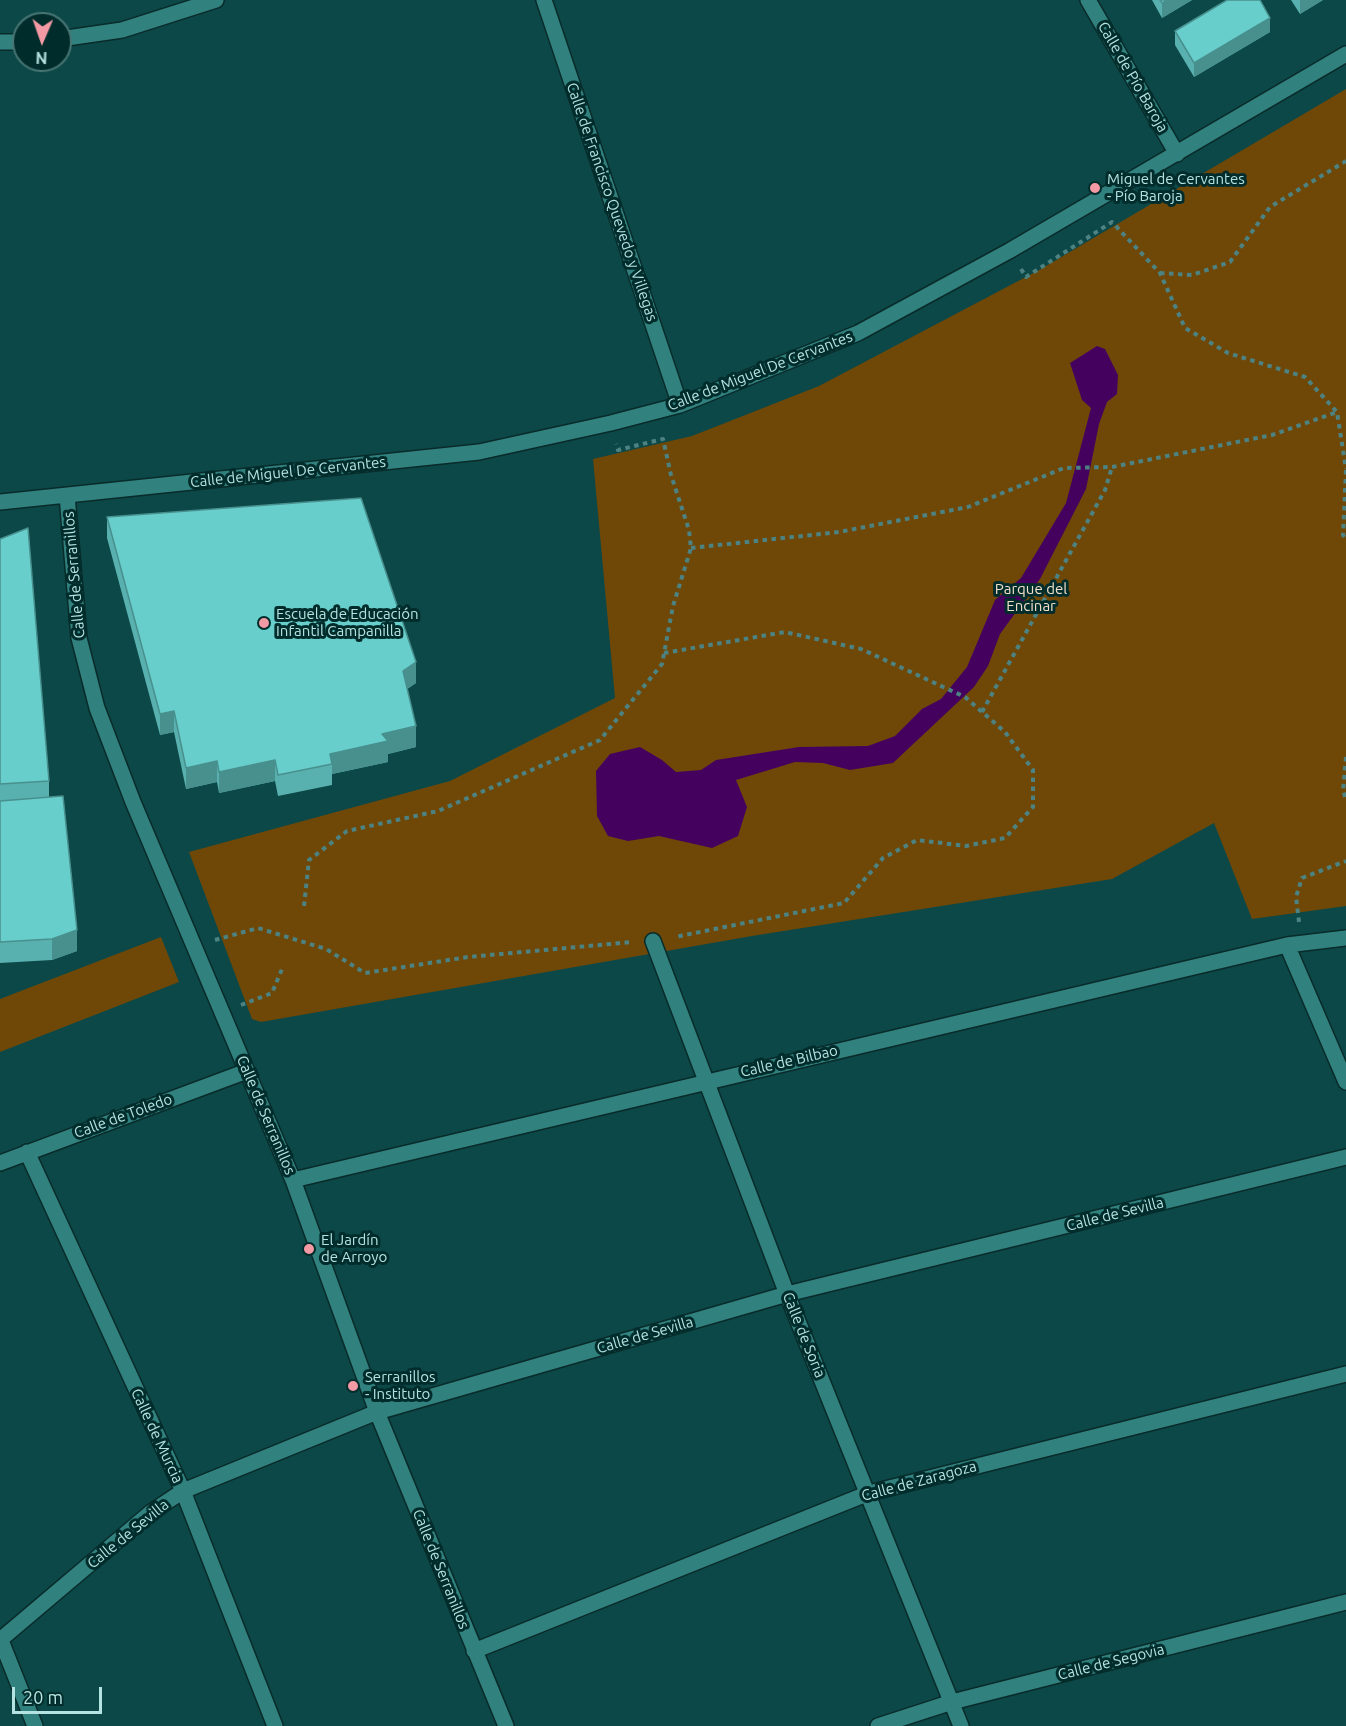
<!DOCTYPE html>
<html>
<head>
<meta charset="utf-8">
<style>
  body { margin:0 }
  #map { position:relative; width:1346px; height:1726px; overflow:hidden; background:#0c4847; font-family:Ubuntu,sans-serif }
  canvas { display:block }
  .north { position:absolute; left:12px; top:12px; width:60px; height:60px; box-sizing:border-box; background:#002d2c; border:2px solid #487674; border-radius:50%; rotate:182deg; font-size:16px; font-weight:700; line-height:24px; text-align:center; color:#b4e3e1 }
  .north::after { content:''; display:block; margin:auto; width:21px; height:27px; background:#f49aa4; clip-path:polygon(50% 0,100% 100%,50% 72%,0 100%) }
  .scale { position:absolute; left:12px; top:1687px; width:90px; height:27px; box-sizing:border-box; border:3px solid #b4e3e1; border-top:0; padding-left:8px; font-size:18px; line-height:21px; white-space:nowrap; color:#b4e3e1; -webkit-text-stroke:4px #002d2c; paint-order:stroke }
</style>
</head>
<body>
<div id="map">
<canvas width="1346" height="1726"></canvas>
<div class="north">N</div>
<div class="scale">20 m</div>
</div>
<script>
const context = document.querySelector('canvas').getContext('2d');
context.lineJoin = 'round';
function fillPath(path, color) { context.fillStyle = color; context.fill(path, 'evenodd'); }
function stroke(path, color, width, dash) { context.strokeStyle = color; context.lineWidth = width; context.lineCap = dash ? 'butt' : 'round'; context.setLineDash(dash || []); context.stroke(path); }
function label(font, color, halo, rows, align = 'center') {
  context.font = font + ' Ubuntu,sans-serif'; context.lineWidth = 6; context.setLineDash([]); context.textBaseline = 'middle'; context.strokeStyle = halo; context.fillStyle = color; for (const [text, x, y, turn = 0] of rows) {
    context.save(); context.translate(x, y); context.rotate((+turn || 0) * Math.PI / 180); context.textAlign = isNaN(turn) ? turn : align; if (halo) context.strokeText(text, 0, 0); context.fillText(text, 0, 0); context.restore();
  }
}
fillPath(new Path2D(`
  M1346 89V906L1252 919 1214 823 1112 879 752 936 261 1022 252 1019 189 852 450 781 615 698 593 459 692 436 819 386 1041 269Z
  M161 937 179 982 0 1052V999Z`), '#6f4808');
fillPath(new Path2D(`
  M1097 346 1105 349 1118 375 1117 394 1107 402 1099 424 1086 489 1040 579 1000 634 988 666 974 687 893 763 850 770 823 763 795 762 736 780 747 807 738 836 712 848 659 836 628 841 608 836 597 816 596 771 610 754 640 747 662 760 676 772 701 770 716 760 799 747 868 746 895 736 922 709 941 699 967 667 995 600 1021 578 1066 503 1091 408 1082 400 1070 363Z`), '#44025e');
const minor = new Path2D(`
  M544 0 680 405
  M1088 0 1177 154
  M60 39 122 30 216 0
  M0 42H24
  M67 495 79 638 97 708 133 802 293 1180 377 1412 506 1726
  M0 502 479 452 611 423 680 405 858 333 1009 251 1346 54
  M653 941 787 1294 961 1726
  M1287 945 1346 1082
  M27 1152 183 1491 275 1726
  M0 1163 247 1071
  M293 1180 1287 945 1346 938
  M0 1638 35 1726
  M0 1640 150 1513 183 1491 377 1412 787 1294 1346 1157
  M474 1651 869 1493 1346 1374
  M878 1726 952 1702 1346 1602`);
stroke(minor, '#092b2a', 18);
stroke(new Path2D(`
  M1021 269 1026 277 1112 222 1160 273 1185 328 1228 353 1305 377 1337 412 1346 469
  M1160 273 1192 275 1230 262 1270 207 1346 161
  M1346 470 1343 535 1346 540
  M691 548 839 532 968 507 1064 468 1112 467 1272 435 1337 412
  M664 653 785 632 861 649 965 697 1005 732 1033 770V807L1005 838 966 846 917 840 883 858 844 903 675 937
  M982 712 1105 490 1112 467
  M1346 757 1343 791 1346 799
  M304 906 309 860 347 831 438 811 600 740 662 664 673 606 691 548 689 530 671 475 663 439 618 450 616 444
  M1299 922 1296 897 1302 878 1346 861
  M215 940 258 928 326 949 365 973 468 957 632 942
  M241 1005 272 993 282 969`), '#4c8382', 4, [4.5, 4.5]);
stroke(minor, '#31817f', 15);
fillPath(new Path2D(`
  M1152 0H1192L1162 18Z
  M1291 0H1323L1300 14Z
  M1175 31 1270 32 1194 77 1175 45Z
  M107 517 416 683 407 689 416 747 388 754V762L332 774V785L278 796 275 781 219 793 217 782 186 789 174 732 160 735 107 538Z
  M0 539 49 781V797L77 951 52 960 0 963Z`), '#59b1af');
fillPath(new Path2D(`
  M1168 0H1192L1162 18V3Z
  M1300 0H1323L1300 14Z
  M1270 18V32L1194 77V63Z
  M416 662V683L403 692V671Z
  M174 711V732L160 735V714Z
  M416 726V747L388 754V762L332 774V764L330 754 382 734Z
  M275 760V781L219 793V772Z
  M217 761V782L186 789V768Z
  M77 930V951L52 960V939Z`), '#48908e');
const building = new Path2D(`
  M1160 0H1168L1162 3Z
  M1227 0H1260L1270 18 1194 63 1175 31Z
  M361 498 416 662 403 671 416 726 382 734 388 741 330 754 332 764 278 775 275 760 219 772 217 761 186 768 174 711 160 714 107 517Z
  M28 528 49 781 0 784V539Z
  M63 796 77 930 52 939 0 942V801Z`);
fillPath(building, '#67cecb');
stroke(building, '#48908e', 1.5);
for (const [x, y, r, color] of [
  [1095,188,6,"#f49aa4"],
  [264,623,6,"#f49aa4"],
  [309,1249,6,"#f49aa4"],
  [353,1386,6,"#f49aa4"]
]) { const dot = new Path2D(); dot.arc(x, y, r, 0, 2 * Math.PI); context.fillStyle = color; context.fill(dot); stroke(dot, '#002d2c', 2); }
label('15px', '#b4e3e1', '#002d2c', [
  ["Calle de Pío Baroja",1133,77,60],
  ["Calle de Francisco Quevedo y Villegas",612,202,71],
  ["Calle de Miguel De Cervantes",760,371,-21],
  ["Calle de Miguel De Cervantes",288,472,-6],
  ["Calle de Serranillos",74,575,-95],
  ["Calle de Bilbao",789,1061,-13],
  ["Calle de Serranillos",266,1115,67],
  ["Calle de Toledo",123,1116,-20],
  ["Calle de Sevilla",1115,1214,-14],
  ["Calle de Sevilla",645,1335,-16],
  ["Calle de Soria",804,1335,68],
  ["Calle de Murcia",157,1436,65],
  ["Calle de Zaragoza",919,1481,-15],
  ["Calle de Sevilla",128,1534,-39],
  ["Calle de Serranillos",441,1569,68],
  ["Calle de Segovia",1111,1662,-14]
]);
label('15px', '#b4e3e1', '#002d2c', [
  ["Miguel de Cervantes",1107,179],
  ["- Pío Baroja",1107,196],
  ["Escuela de Educación",276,614],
  ["Infantil Campanilla",276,631],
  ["El Jardín",321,1240],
  ["de Arroyo",321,1257],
  ["Serranillos",365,1377],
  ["- Instituto",365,1394]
], 'left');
label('15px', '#f1dfc9', '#002d2c', [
  ["Parque del",1031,589],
  ["Encinar",1031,606]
]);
</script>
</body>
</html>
